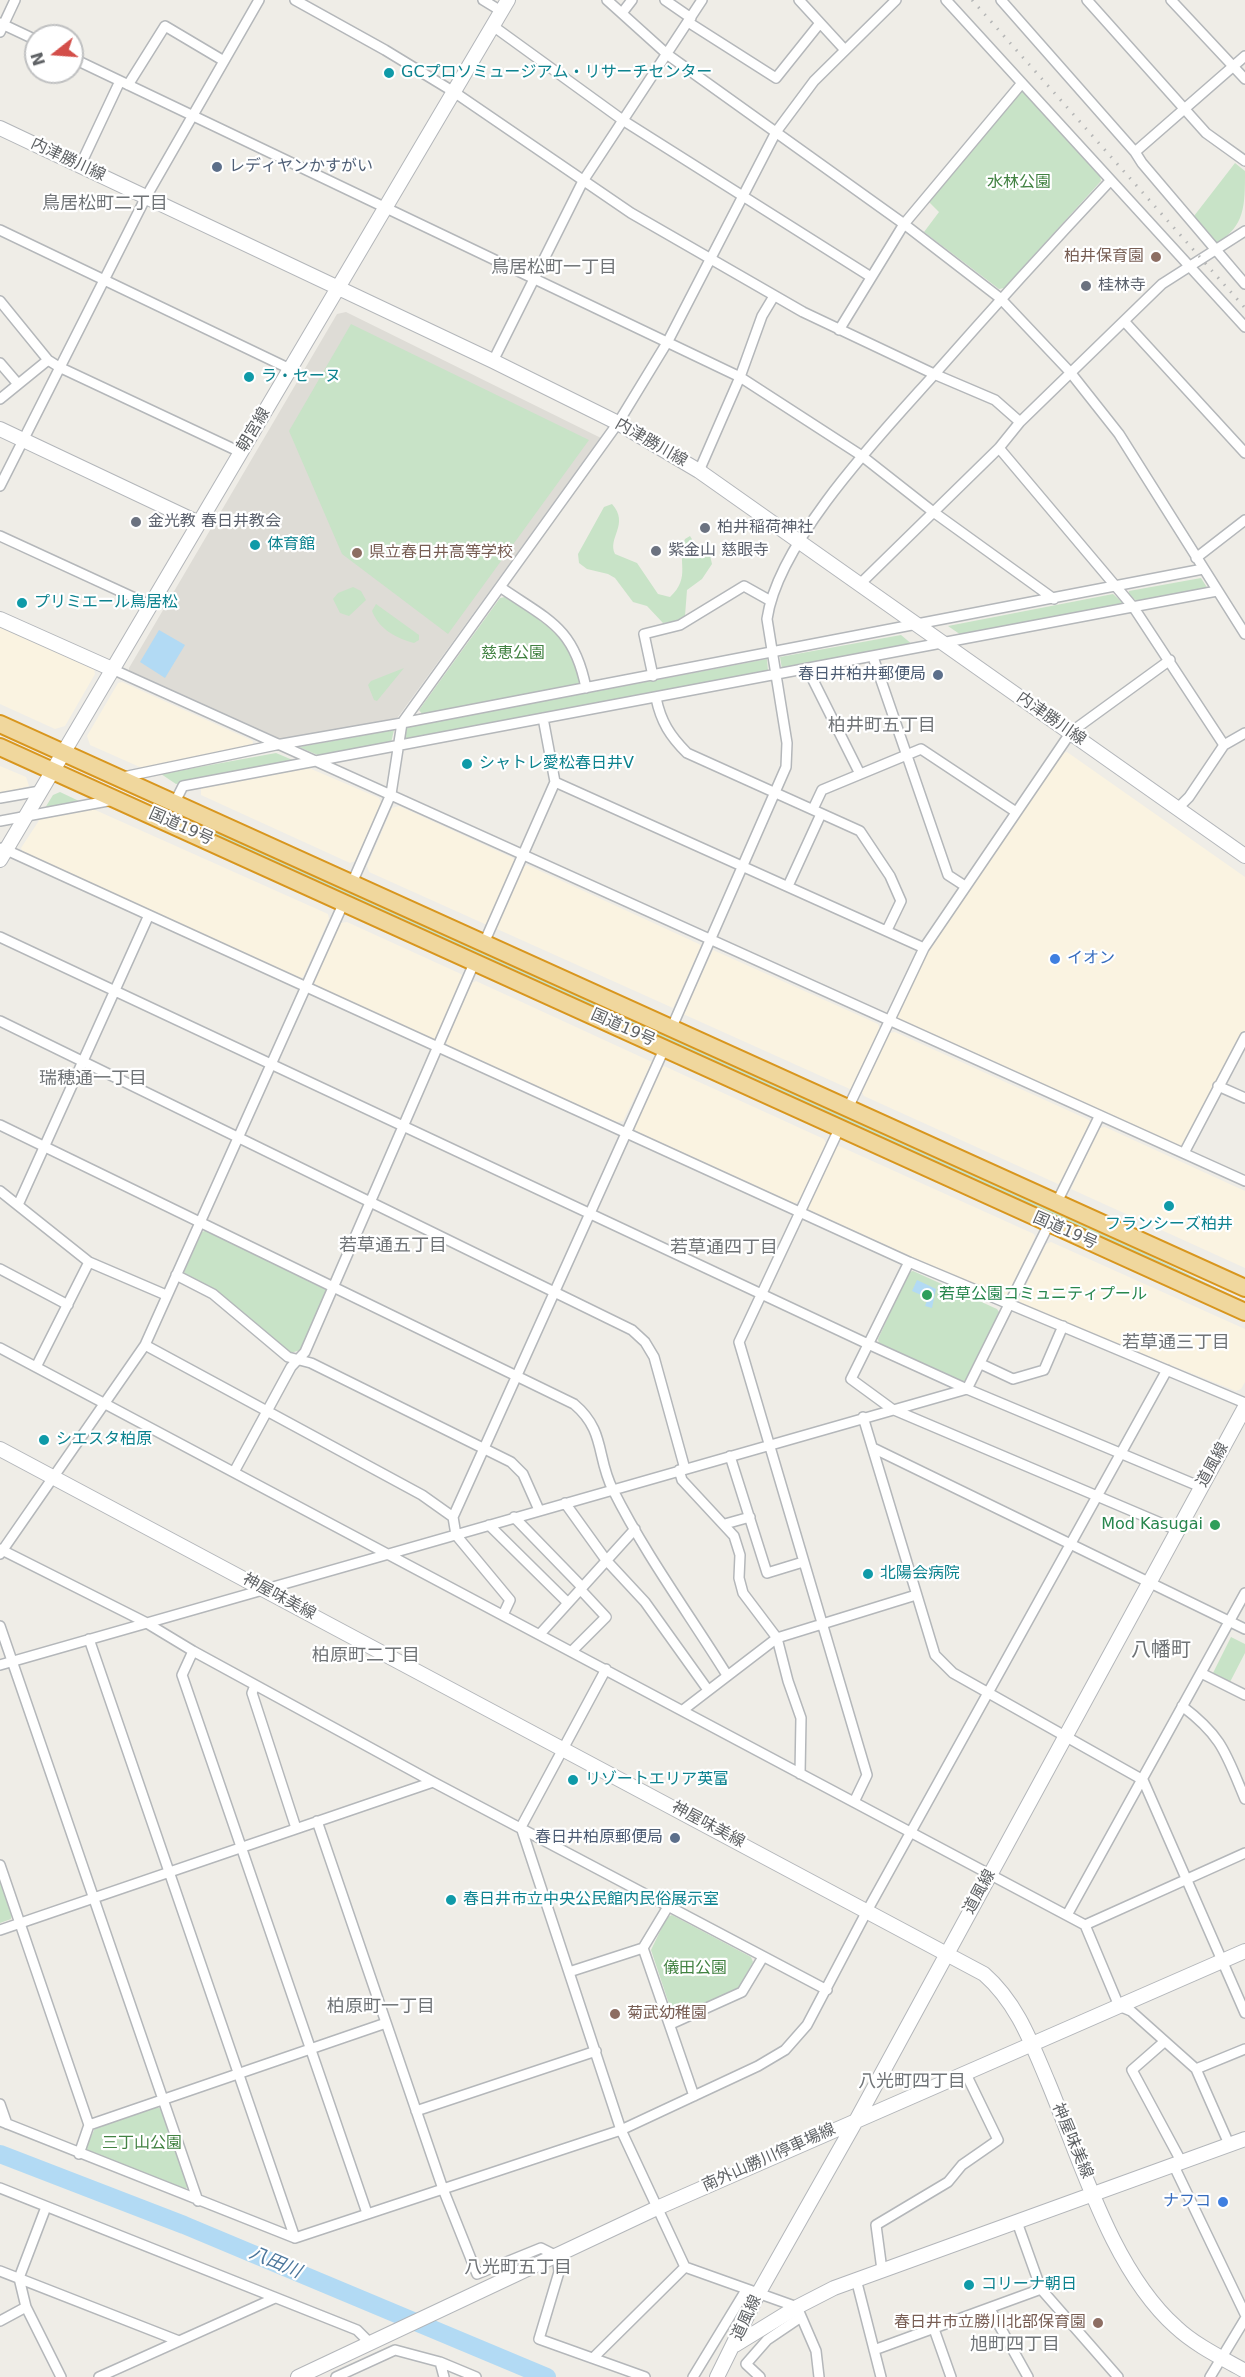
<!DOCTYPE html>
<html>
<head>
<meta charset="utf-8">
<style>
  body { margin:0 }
  #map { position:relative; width:1245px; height:2377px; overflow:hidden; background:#efede7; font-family:"DejaVu Sans",sans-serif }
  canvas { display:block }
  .north { position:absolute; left:24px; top:24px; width:60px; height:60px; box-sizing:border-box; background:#fff; border:2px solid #bfc0c1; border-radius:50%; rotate:253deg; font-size:16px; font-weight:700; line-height:24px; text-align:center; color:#5f6265 }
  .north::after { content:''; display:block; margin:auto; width:21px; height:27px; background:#d34e49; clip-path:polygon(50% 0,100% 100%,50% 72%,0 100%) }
</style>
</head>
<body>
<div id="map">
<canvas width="1245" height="2377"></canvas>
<div class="north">N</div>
</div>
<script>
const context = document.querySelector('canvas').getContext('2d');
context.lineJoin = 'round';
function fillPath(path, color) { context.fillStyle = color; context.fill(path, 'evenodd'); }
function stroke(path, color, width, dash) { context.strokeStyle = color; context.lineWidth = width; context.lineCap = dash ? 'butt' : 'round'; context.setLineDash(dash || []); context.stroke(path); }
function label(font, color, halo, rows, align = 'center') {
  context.font = font + ' "DejaVu Sans","Noto Sans JP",sans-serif'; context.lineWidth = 4.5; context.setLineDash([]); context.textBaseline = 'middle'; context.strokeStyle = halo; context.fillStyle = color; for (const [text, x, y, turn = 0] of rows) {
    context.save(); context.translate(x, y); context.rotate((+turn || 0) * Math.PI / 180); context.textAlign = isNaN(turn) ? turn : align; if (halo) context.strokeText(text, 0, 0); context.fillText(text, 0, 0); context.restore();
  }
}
fillPath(new Path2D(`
  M0 626 94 669 95 674 65 726 55 729 0 704Z
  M122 682 253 741 252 747 142 768 90 745 87 736 118 683Z
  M1067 752 1245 877V1031L1185 1146 1179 1147 899 1020 897 1015 929 950 1063 753Z
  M0 766 26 777 29 786 0 794Z
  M309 768 379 798 381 803 355 861 350 863 201 795V788Z
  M399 806 513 858 515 863 487 925 369 872 367 866 392 808Z
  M93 809 328 914 329 919 303 977 299 978 23 853 21 848 40 819Z
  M527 865 699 944 701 946 673 1008 497 929 496 926 523 867Z
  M347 922 461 974 464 979 439 1038 433 1040 316 987 314 981 340 923Z
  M713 950 878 1024 880 1029 852 1090 683 1014Z
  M476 981 652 1062 623 1121 617 1122 448 1046 446 1041 472 983Z
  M895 1032 1089 1120 1091 1125 1063 1182 1058 1184 864 1096 861 1091 889 1033Z
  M664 1066 824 1139 826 1144 799 1201 794 1203 636 1131 634 1126 660 1069Z
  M1105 1127 1245 1191V1268L1071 1189 1099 1128Z
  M839 1146 1034 1234 1035 1237 1007 1296 1003 1298 809 1210 807 1205 835 1147Z
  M1051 1242 1245 1329V1382L1241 1389 1236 1391 1020 1305 1019 1300 1046 1244Z`), '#faf3e1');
fillPath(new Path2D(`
  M346 312 601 438 398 717 394 720 281 741 129 671V668L337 314Z`), '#dedcd6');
fillPath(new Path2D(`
  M1020 90 1025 91 1100 175 1101 181 1004 288 999 289 924 232 939 212 927 200Z
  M1235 163 1245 171C1245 206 1245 226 1217 243L1194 216Z
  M351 324 589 440 448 634 342 554 289 431Z
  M612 504C630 524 607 538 615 554L637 563 658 594 670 597C692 577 676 561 685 539L690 536 698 549 709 551 712 564 702 579 687 590 685 616 677 621 663 623 647 606 633 602 615 578 608 574 587 569 579 563 578 554 604 507Z
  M1201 578 1208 589 1138 602 1128 594 1129 591Z
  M353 587 361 591 366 600 349 616 340 613 333 599 338 593Z
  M1113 594 1123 603 1122 606 961 635 948 626Z
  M505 597C542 622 570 634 580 682L577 685 422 714 419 710 500 598Z
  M376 604 419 635V640L414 643C396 638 379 629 372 611Z
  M901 635 913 645 782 669 780 657Z
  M767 659 768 671 405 740 407 727Z
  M404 668 377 701 374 700 368 685 371 681Z
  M394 730 391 743 320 756 299 747Z
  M276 753 295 761 176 784 161 774Z
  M87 771 1116 1239 1245 1302 225 839 187 818Z
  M60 792 79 801 45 808 53 795Z
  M207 1230 325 1288 326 1292 301 1350 290 1353 186 1277 184 1272 202 1232Z
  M913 1271 997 1309 999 1312 967 1381 960 1383 879 1344 878 1339 909 1272Z
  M1231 1637 1245 1644V1653L1230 1682 1213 1673Z
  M0 1879 12 1914 11 1919 0 1923Z
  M672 1915 751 1957 753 1962 738 1989 676 2017 673 2016 651 1950 667 1917Z
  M157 2107 161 2109 188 2186 183 2192 87 2153 85 2150 95 2128Z`), '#c8e3c7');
fillPath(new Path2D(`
  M159 630 185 645 165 678 140 662Z
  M917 1280 936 1289 932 1308 925 1306 928 1298 912 1291Z`), '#b2daf4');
stroke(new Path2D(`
  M0 2154 184 2225 547 2377`), '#b2daf4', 18);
const street = new Path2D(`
  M295 0 385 50 454 92 631 213 803 312 934 374 995 400 1020 422
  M483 0 501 11
  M607 0 668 55 904 224 1000 298 1070 372 1119 434 1245 634
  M665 0 691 18
  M799 0 845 50
  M946 0 1245 327
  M1001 0 1135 152 1142 163 1245 284
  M1087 0 1206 133 1245 161
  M1171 0 1245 79
  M622 13 632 0
  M688 22 776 78 820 23
  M0 23 36 40
  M493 26 624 121 871 277
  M0 32 15 0
  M72 58 740 377 862 456 932 511 1054 599
  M128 85 165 26 224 61
  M1135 152 1245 56
  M80 166 120 81
  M0 230 290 369
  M0 301 48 360 59 367 240 452
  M1124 321 1245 453
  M839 330 904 224 1022 83
  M493 361 583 181 702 0
  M0 363 18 384
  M0 399 48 360
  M999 448 1134 608 1224 745
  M699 471 740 377 762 316 774 296
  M0 486 146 197 259 0
  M0 536 150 605
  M1196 558 1245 520
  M860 584 999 448 1020 422 1162 284 1245 231
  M500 587C548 620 574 627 586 688
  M873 657 948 875 965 886
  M807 668 860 774
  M112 669 1245 1181
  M653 676 644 634 680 625 744 586 769 600
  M656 698C661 722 670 736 687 753L860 831 890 876 901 901 887 930
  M123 777 276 745 402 723 1203 569
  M555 782 924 948
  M0 798 40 791
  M175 802 183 786 1217 591
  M1178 808 1189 797 1224 745 1245 733
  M813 809 822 790 921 749 1016 812
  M0 821 113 800
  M2 848 909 1262 1245 1403
  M352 883 391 794 402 723 618 423 668 341 776 132 814 81 896 0
  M788 886 821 814
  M0 937 868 1344 967 1389 1201 1487
  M484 943 555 782 543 718
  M0 1021 632 1330 645 1342 654 1357 685 1469
  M672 1027 786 767 787 743 767 619C778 542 880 435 932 377 990 311 1049 246 1110 181
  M1218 1086 1245 1098
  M848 1108 924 948 1071 732 1170 660
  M0 1125 574 1404C606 1431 596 1457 613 1490 645 1554 689 1614 727 1675
  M840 1127 739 1342 867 1775 854 1802
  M1184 1153 1245 1037
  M0 1191 89 1262 166 1295
  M1057 1202 1099 1117
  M18 1205 148 917
  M909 1262 851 1379 892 1409 1177 1530
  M0 1269 68 1305
  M176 1275 213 1294 288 1357 311 1363 511 1462 523 1474 539 1510
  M145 1345 422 1495 453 1517
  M0 1348 1085 1925 1119 2006 1131 2011 1196 2069 1245 2049
  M981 1364 1013 1379 1044 1370 1063 1326
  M36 1367 89 1262
  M863 1417 935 1655 953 1673 1143 1780 1245 2013
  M873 1448 1245 1629
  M730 1456 767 1573 803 1562
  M679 1470 682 1480 734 1536 740 1555 739 1578 743 1593 777 1638 788 1681 801 1718 800 1774
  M234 1472 291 1367 305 1352 475 961
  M565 1503 606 1560 645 1602 708 1690
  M514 1517 582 1587
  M725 1524 750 1517
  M489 1525 568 1603
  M0 1549 145 1622 193 1651 433 1782 827 1990
  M0 1554 145 1345 344 902
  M503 1615 510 1600 456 1535 453 1517 665 1047
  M0 1626 198 2201
  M540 1634 635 1529
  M89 1639 295 2238
  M193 1651 182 1675 367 2213
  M572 1651 606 1617 580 1589
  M0 1665 967 1389 1049 1224
  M606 1669 521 1827 621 2130 685 2267 797 2307 816 2351 819 2377
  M1201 1673 1245 1695
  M255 1685 252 1693 296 1828
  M1182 1706C1223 1737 1226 1754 1245 1799
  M683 1710 777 1638 916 1595
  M317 1821 443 2189 477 2274 541 2248 557 2256 559 2272 539 2339 645 2377
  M0 1865 89 2125 386 2023
  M1067 1915 1245 1593
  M1085 1925 1245 1853
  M0 1930 433 1782
  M643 1948 694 2096
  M569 1972 643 1948 669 1905
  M671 2024 742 1992 763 1957
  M1164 2042 1132 2070 1181 2161
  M1196 2069 1229 2144
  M0 2104 7 2124
  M416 2111 596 2051
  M0 2121 295 2238 621 2130 758 2066 785 2050 807 2025 867 1911 1167 1370
  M79 2154 89 2125
  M1173 2164 1245 2314
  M0 2188 357 2330 370 2343
  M46 2207 19 2278 26 2307 61 2377
  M1017 2222 1041 2289 1118 2377
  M882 2270 876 2225 948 2182 962 2165 998 2140 965 2072
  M0 2271 179 2341
  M856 2279 881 2377
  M990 2309 1028 2377
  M0 2321 26 2307
  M934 2329 951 2377
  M874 2350 1041 2289
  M593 2358 685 2267
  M440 2362 444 2377
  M99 2377 275 2298
  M336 2377 395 2350 440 2362 476 2377
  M693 2377 746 2290
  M760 2377 746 2364 767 2340 801 2317
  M1210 2377 1245 2319`);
const secondary = new Path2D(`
  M0 128 493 361 618 423 699 471 1245 856
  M0 429 199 523
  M0 619 112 669
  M0 860 508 0
  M0 1449 984 1974C1017 2003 1031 2042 1048 2082 1081 2161 1112 2270 1176 2327 1195 2345 1222 2358 1245 2371
  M735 2345 797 2307 834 2288 1245 2139
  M298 2377 657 2208 1245 1951
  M717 2377 758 2294 857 2119 1245 1407`);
const highway = new Path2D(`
  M0 724 1245 1288
  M0 747 1245 1312`);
stroke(street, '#b4b7ba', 12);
stroke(secondary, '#b3b6ba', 16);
stroke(highway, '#d8961e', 20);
stroke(street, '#fff', 9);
stroke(secondary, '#fff', 14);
stroke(highway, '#f0d79d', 16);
stroke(new Path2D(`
  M972 0 1245 308`), '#b5b6b6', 3, [1.5, 8]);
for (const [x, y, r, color] of [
  [389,73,6,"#0f9aa8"],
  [217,167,6,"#5c6f8a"],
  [1156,257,6,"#8d6e63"],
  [1086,286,6,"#6b7280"],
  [249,377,6,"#0f9aa8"],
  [136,522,6,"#6b7280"],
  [705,528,6,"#6b7280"],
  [255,545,6,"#0f9aa8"],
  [656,551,6,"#6b7280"],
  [357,553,6,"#8d6e63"],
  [22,603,6,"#0f9aa8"],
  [938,675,6,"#5c6f8a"],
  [467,764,6,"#0f9aa8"],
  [1055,959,6,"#3f7fe0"],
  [1169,1206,6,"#0f9aa8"],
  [927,1295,6,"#2e9e5b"],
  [44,1440,6,"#0f9aa8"],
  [1215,1525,6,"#2e9e5b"],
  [868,1574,6,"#0f9aa8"],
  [573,1780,6,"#0f9aa8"],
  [675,1838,6,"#5c6f8a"],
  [451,1900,6,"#0f9aa8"],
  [615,2014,6,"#8d6e63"],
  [1223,2202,6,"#3f7fe0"],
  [969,2285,6,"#0f9aa8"],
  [1098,2323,6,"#8d6e63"]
]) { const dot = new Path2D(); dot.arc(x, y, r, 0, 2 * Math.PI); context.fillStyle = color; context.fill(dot); stroke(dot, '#fff', 2); }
label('16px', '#0d838f', '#fff', [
  ["GCプロソミュージアム・リサーチセンター",401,73],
  ["ラ・セーヌ",261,377],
  ["体育館",267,545],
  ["プリミエール鳥居松",34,603],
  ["シャトレ愛松春日井V",479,764],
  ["フランシーズ柏井",1169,1225,"center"],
  ["シエスタ柏原",56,1440],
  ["北陽会病院",880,1574],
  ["リゾートエリア英富",585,1780],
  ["春日井市立中央公民館内民俗展示室",463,1900],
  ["コリーナ朝日",981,2285]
], 'left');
label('16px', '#5f6265', '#fff', [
  ["内津勝川線",68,160,25],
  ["朝宮線",254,430,-59],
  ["内津勝川線",651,443,30],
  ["内津勝川線",1051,719,35],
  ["国道19号",181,827,24],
  ["国道19号",623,1028,24],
  ["国道19号",1065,1231,24],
  ["道風線",1213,1465,-61],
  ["神屋味美線",279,1597,28],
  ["神屋味美線",708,1825,28],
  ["道風線",980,1892,-61],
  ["神屋味美線",1072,2141,67],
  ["南外山勝川停車場線",769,2158,-24],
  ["道風線",747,2318,-65]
]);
label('16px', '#4e5e75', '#fff', [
  ["レディヤンかすがい",229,167,"left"],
  ["春日井柏井郵便局",926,675],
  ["春日井柏原郵便局",663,1838]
], 'right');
label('16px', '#428242', '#fff', [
  ["水林公園",1019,183],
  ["慈恵公園",513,654],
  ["儀田公園",695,1969],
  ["三丁山公園",142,2144]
]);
label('16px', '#785e54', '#fff', [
  ["柏井保育園",1144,257],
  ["県立春日井高等学校",369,553,"left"],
  ["菊武幼稚園",627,2014,"left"],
  ["春日井市立勝川北部保育園",1086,2323]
], 'right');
label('16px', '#5b616d', '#fff', [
  ["桂林寺",1098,286],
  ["金光教 春日井教会",148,522],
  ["柏井稲荷神社",717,528],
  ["紫金山 慈眼寺",668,551]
], 'left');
label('16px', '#366cbe', '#fff', [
  ["イオン",1067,959],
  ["ナフコ",1211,2202,"right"]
], 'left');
label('16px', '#27864d', '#fff', [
  ["若草公園コミュニティプール",939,1295],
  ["Mod Kasugai",1203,1525,"right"]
], 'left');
label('18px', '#707477', '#fff', [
  ["鳥居松町二丁目",105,204],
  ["鳥居松町一丁目",554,268],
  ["柏井町五丁目",882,726],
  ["瑞穂通一丁目",93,1079],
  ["若草通五丁目",393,1246],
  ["若草通四丁目",724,1248],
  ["若草通三丁目",1176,1343],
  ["柏原町二丁目",366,1656],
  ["柏原町一丁目",381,2007],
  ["八光町四丁目",912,2082],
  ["八光町五丁目",518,2268],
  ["旭町四丁目",1015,2345]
]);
label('italic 18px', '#4c779c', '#fff', [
  ["八田川",275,2263,23]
]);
label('20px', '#707477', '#fff', [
  ["八幡町",1161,1651]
]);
</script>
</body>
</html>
